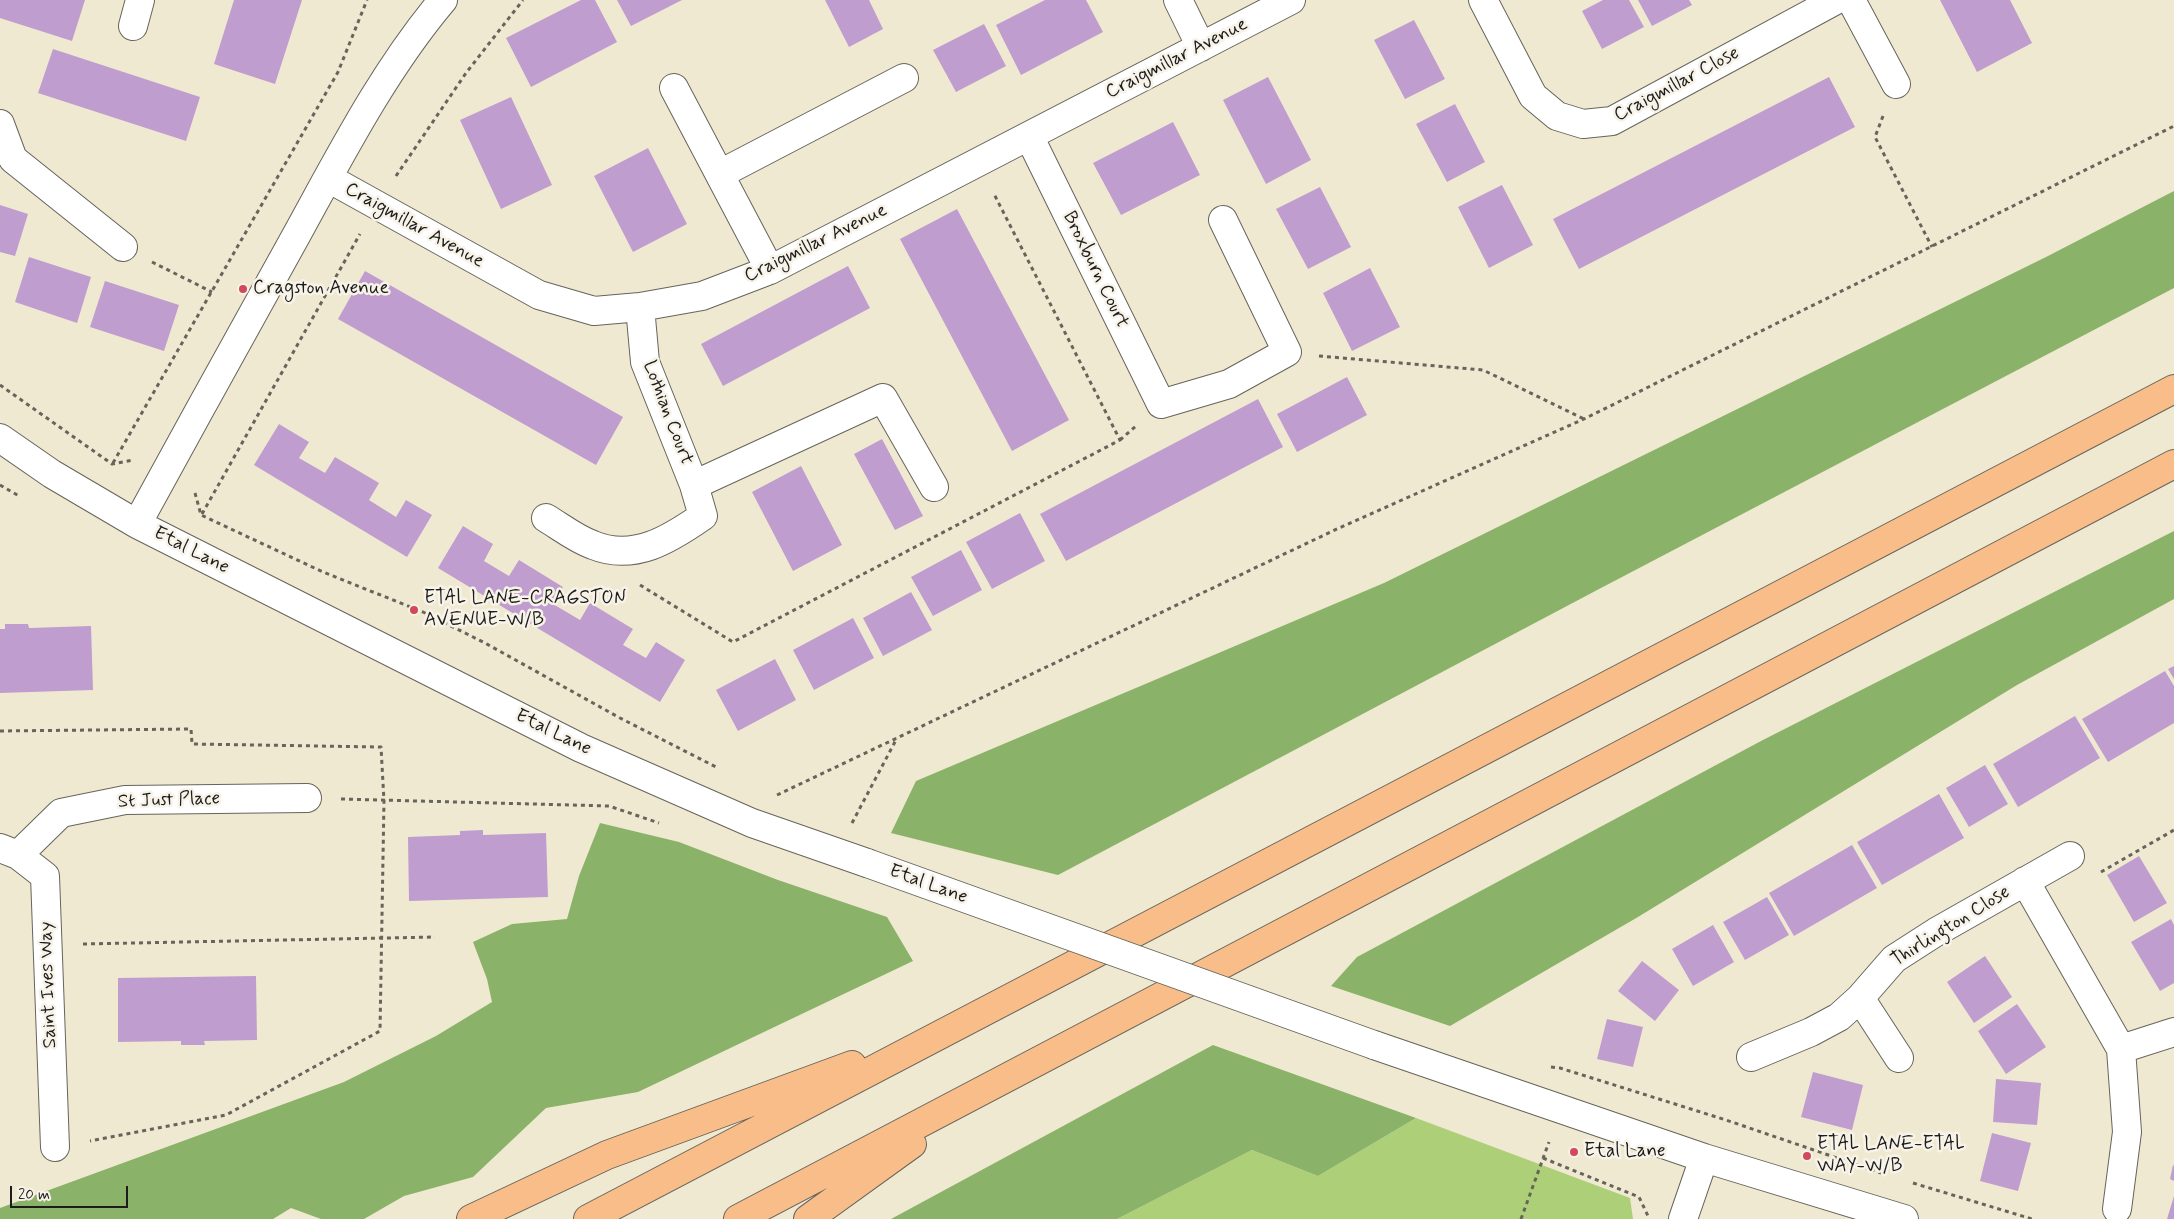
<!DOCTYPE html>
<html>
<head>
<meta charset="utf-8">
<style>
  body { margin:0 }
  #map { position:relative; width:2174px; height:1219px; overflow:hidden; background:#f0e9d1; font-family:Mynerve,sans-serif }
  canvas { display:block }
  .scale { position:absolute; left:10px; top:1186px; width:118px; height:22px; box-sizing:border-box; border:2px solid #1c1c1c; border-top:0; padding-left:6px; font-size:15px; line-height:18px; white-space:nowrap; color:#1c1c1c; -webkit-text-stroke:4px #f7f3e8; paint-order:stroke }
</style>
</head>
<body>
<div id="map">
<canvas width="2174" height="1219"></canvas>
<div class="scale">20 m</div>
</div>
<script>
const context = document.querySelector('canvas').getContext('2d');
context.lineJoin = 'round';
function fillPath(path, color) { context.fillStyle = color; context.fill(path, 'evenodd'); }
function stroke(path, color, width, dash) { context.strokeStyle = color; context.lineWidth = width; context.lineCap = dash ? 'butt' : 'round'; context.setLineDash(dash || []); context.stroke(path); }
function label(font, color, halo, rows, align = 'center') {
  context.font = font + ' Mynerve,sans-serif'; context.lineWidth = 5; context.setLineDash([]); context.textBaseline = 'middle'; context.strokeStyle = halo; context.fillStyle = color; for (const [text, x, y, turn = 0] of rows) {
    context.save(); context.translate(x, y); context.rotate((+turn || 0) * Math.PI / 180); context.textAlign = isNaN(turn) ? turn : align; if (halo) context.strokeText(text, 0, 0); context.fillText(text, 0, 0); context.restore();
  }
}
fillPath(new Path2D(`
  M1416 1118 1630 1198 1633 1219H1117L1252 1150 1318 1176Z`), '#adcf78');
fillPath(new Path2D(`
  M2174 191V288L1601 588 1058 875 891 833 916 781 1384 583 2046 257Z
  M2174 531V599L2017 685 1638 917 1450 1026 1331 986 1357 957 1761 741Z
  M600 823 679 842 778 880 887 917 913 961 638 1092 546 1108 473 1177 404 1196 364 1219H321L291 1208 273 1219H0V1208L344 1082 436 1036 492 1002 487 979 473 942 512 924 567 919 579 876Z
  M1213 1045 1416 1118 1318 1176 1252 1150 1117 1219H891Z`), '#8ab268');
fillPath(new Path2D(`
  M0 0H85L72 41 0 18Z
  M234 0H302L275 84 214 64Z
  M581 0H595L617 42 531 87 506 38Z
  M617 0H682L631 26Z
  M825 0H869L883 29 849 47Z
  M1045 0H1086L1103 32 1021 75 996 25Z
  M1603 0H1629L1644 27 1602 49 1582 11Z
  M1638 0H1689L1692 5 1652 26Z
  M1940 0H2010L2032 43 1977 72Z
  M1414 20 1445 79 1405 99 1374 40Z
  M984 24 1006 66 956 92 933 50Z
  M53 49 200 97 186 141 38 93Z
  M1268 77 1311 160 1266 184 1223 100Z
  M1829 77 1855 127 1579 269 1553 219Z
  M511 97 552 185 501 209 460 120Z
  M1455 104 1485 162 1447 182 1416 124Z
  M1173 122 1200 175 1121 215 1093 163Z
  M648 148 687 224 633 252 594 176Z
  M1502 185 1533 245 1489 268 1458 207Z
  M1320 187 1351 247 1308 269 1276 209Z
  M0 205 28 214 15 256 0 252Z
  M957 209 1069 420 1012 451 900 239Z
  M29 257 91 277 77 323 15 302Z
  M848 266 870 308 723 386 701 344Z
  M1370 268 1400 327 1352 351 1323 293Z
  M365 271 623 417 596 465 338 319Z
  M105 281 179 305 164 351 90 327Z
  M1347 377 1367 415 1297 452 1277 414Z
  M1258 399 1283 447 1066 561 1040 514Z
  M279 424 309 442 299 458 325 473 335 457 379 483 369 500 396 517 406 500 432 515 407 557 254 465Z
  M882 439 923 516 895 530 854 454Z
  M801 466 842 545 793 571 752 492Z
  M1020 513 1045 561 992 589 966 542Z
  M463 526 493 544 484 561 509 576 519 560 563 587 553 604 580 620 590 603 633 629 623 645 646 658 656 642 685 660 660 702 438 568Z
  M961 550 982 590 933 616 911 577Z
  M911 592 932 630 883 656 863 618Z
  M853 618 874 658 814 690 793 650Z
  M5 624H28L29 628 91 626 93 690 0 693V629H5Z
  M775 659 796 700 738 731 716 690Z
  M2174 666V679L2168 669Z
  M2165 671 2174 686V723L2108 762 2082 719Z
  M2075 716 2100 758 2018 807 1993 764Z
  M1985 765 2008 804 1969 827 1946 788Z
  M1939 794 1964 838 1882 885 1857 842Z
  M483 830V835L546 833 548 897 409 901 408 837 460 835V831Z
  M1852 845 1877 888 1794 936 1769 893Z
  M2139 856 2167 903 2134 922 2107 875Z
  M1767 897 1789 935 1745 960 1723 922Z
  M2171 919 2174 925V983L2160 991 2131 942Z
  M1713 925 1734 962 1693 986 1672 949Z
  M1985 956 2012 997 1974 1023 1947 982Z
  M1642 961 1679 990 1655 1021 1618 991Z
  M256 976 257 1040 204 1041 205 1045H181V1041L118 1042V978Z
  M2017 1004 2046 1047 2006 1074 1978 1031Z
  M1607 1019 1643 1027 1633 1067 1597 1059Z
  M1813 1072 1863 1085 1852 1130 1801 1117Z
  M1996 1079 2041 1083 2037 1125 1993 1122Z
  M1992 1133 2031 1143 2018 1191 1980 1181Z
  M2173 1165 2174 1166V1181L2170 1179Z
  M2174 1196V1219H2167Z`), '#bf9dce');
const minor = new Path2D(`
  M1178 0 1201 47
  M1483 0 1533 96 1557 116 1583 124 1612 121 1836 0
  M1851 0 1896 84
  M133 26 140 0
  M674 88 770 270
  M0 124 13 159 123 247
  M1029 136 1161 404 1229 384 1287 352 1223 220
  M720 174 904 78
  M328 178 539 295 594 311 640 307 702 296 770 270 1291 0
  M0 438 52 474 137 524 581 748 752 823 867 863
  M694 485 883 398 934 487
  M546 518C561 527 576 539 593 545 634 562 670 539 703 516L694 485 645 362 640 307
  M137 524C190 427 243 331 297 234 341 154 384 70 443 0
  M0 848 18 855 45 876 55 1147
  M18 855 61 813 125 800 307 798
  M2025 881 2121 1049 2174 1032
  M1860 998 1899 1058
  M1374 1045 1704 1158 1904 1219
  M1751 1057 1811 1032 1839 1017 1860 998 1894 959 1936 932 2070 856
  M2117 1209 2127 1132 2121 1049
  M1683 1219 1704 1158`);
const highway = new Path2D(`
  M471 1219 607 1155 852 1065
  M588 1219 2174 389
  M738 1219 2174 464
  M808 1219 912 1144`);
stroke(minor, '#66645b', 30);
stroke(highway, '#66645b', 30);
stroke(new Path2D(`
  M1883 116 1875 137 1932 247
  M396 176 466 73 523 0
  M152 262 212 292
  M1319 356 1483 370 1584 419
  M0 385 112 464 133 460
  M1120 440 1136 426
  M113 463 338 72 367 0
  M0 485 19 496
  M195 493 201 515 323 572 423 612 485 643 620 718 718 768
  M202 514 360 234
  M640 585 733 642 1120 440 994 194
  M0 731 191 729 192 744 381 747 384 801 380 1031 226 1115 90 1141
  M777 795 1339 528 1584 419 2174 126
  M341 799 609 806 659 823
  M852 823 897 738
  M2101 872 2174 830
  M83 944 435 937
  M1551 1067 1560 1068 1726 1120 1881 1173
  M1543 1158 1639 1197 1648 1216
  M1913 1183 2032 1219
  M1521 1219 1549 1142`), '#66645b', 3, [4, 4]);
stroke(minor, '#fff', 28);
stroke(highway, '#f8bd89', 28);
const minorBridge = new Path2D(`
  M867 863 1374 1045`);
stroke(minorBridge, '#66645b', 30, []);
stroke(minorBridge, '#fff', 28);
for (const [x, y, r, color] of [
  [243,289,5,"#d1495b"],
  [414,610,5,"#d1495b"],
  [1574,1152,5,"#d1495b"],
  [1807,1156,5,"#d1495b"]
]) { const dot = new Path2D(); dot.arc(x, y, r, 0, 2 * Math.PI); context.fillStyle = color; context.fill(dot); stroke(dot, '#f7f3e8', 2); }
label('19px', '#1c1c1c', '#f7f3e8', [
  ["Craigmillar Avenue",1177,59,-27],
  ["Craigmillar Close",1677,85,-28],
  ["Craigmillar Avenue",414,226,29],
  ["Craigmillar Avenue",816,244,-26],
  ["Broxburn Court",1095,270,64],
  ["Lothian Court",667,413,69],
  ["Etal Lane",191,551,27],
  ["Etal Lane",553,733,26],
  ["St Just Place",169,801,-2],
  ["Etal Lane",928,885,20],
  ["Thirlington Close",1951,927,-32],
  ["Saint Ives Way",49,985,-92]
]);
label('19px', '#1c1c1c', '#f7f3e8', [
  ["Cragston Avenue",253,289],
  ["ETAL LANE-CRAGSTON",424,599],
  ["AVENUE-W/B",424,621],
  ["ETAL LANE-ETAL",1817,1145],
  ["WAY-W/B",1817,1167],
  ["Etal Lane",1584,1152]
], 'left');
</script>
</body>
</html>
